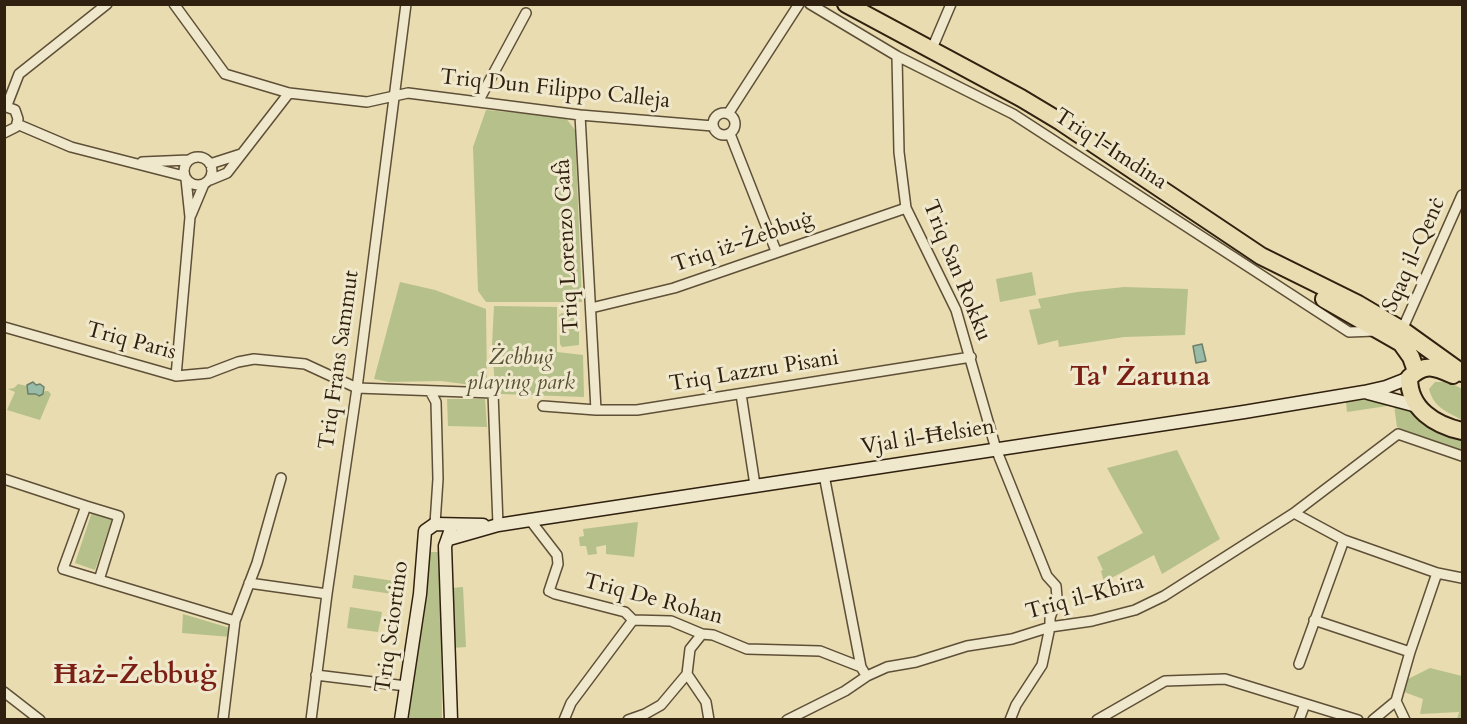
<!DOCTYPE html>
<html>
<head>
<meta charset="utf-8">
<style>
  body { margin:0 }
  #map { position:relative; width:1467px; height:724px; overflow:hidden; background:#e8dcb0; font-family:Cardo,serif }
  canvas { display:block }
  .frame { position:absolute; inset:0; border:6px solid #30200f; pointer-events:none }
</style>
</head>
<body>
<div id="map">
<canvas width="1467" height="724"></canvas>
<div class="frame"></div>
</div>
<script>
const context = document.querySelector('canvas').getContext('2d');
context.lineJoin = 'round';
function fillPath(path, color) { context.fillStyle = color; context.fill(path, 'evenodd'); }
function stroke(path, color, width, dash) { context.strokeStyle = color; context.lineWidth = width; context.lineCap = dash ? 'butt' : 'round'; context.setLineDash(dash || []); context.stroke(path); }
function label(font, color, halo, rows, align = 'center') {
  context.font = font + ' Cardo,serif'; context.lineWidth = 6; context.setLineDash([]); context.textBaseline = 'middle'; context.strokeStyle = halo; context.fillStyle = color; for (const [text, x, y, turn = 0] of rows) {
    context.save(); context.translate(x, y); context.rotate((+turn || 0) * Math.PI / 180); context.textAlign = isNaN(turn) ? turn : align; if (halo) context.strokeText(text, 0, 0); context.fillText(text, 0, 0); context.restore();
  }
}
fillPath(new Path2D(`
  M486 110 565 117 575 130 582 302H486L478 291 473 147Z
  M1032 272 1036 295 1000 302 996 279Z
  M400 282 435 290 486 309 487 387 441 381 389 382 374 379Z
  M1124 287 1188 289 1185 335 1124 337 1059 347 1058 340 1038 345 1029 310 1041 308 1038 299 1077 292Z
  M494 306 557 307V352L583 355 584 397 501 394 495 387 492 345Z
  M577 312 579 314V345L562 347 560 344 559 315 562 313Z
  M1435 382H1449L1462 389V420C1446 411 1434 408 1429 389Z
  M18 384 27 386V391L43 394 45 391H48L51 394 40 420 7 410 15 392 8 389 14 388Z
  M1383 398 1394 399 1435 429 1461 440 1462 450 1435 443 1397 427 1394 405 1347 412 1346 402Z
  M447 399H485L487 427 448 426Z
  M1177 450 1220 539 1162 574 1154 555 1104 582 1101 571 1103 570 1097 557 1143 533 1107 468Z
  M92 512 112 519 95 570 75 563Z
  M638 522 634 557 606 554V545L596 547 597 554 588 555 586 546H580L579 537 584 536 583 529Z
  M429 552H440L442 719 405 720Z
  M354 575 401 582 399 595 352 588Z
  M463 587 466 647 453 648 451 588Z
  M350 607 382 612 378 632 347 628Z
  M183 614 233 629 231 637 182 633Z
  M1430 668 1462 676V719H1457L1459 712 1420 714 1423 699 1404 692 1408 679Z`), '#b6c08b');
const water = new Path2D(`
  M1202 344 1206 361 1196 363 1193 346Z
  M33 382 36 385 40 384 44 387 43 394 39 396 36 394H28L27 385Z
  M151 672 157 674 161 678 159 684 143 680 147 673Z`);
fillPath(water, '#98bca7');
stroke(water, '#6e7e6a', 1.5);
const street = new Path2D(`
  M174 4 225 74 289 93 367 102 408 93 580 115 713 126
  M810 4 897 56 1013 114 1349 332 1375 331
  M931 51 951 4
  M897 56 899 152 906 208 956 310 996 449 1047 576 1056 586 1057 597 1050 618V627L1042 665 1016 705 1010 720
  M478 102 526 13
  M7 105 19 74 107 4
  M4 106 15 110 18 119 16 127 4 133
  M713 124a11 11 0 1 1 22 0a11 11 0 1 1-22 0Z
  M728 114 799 4
  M580 115 596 410
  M17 124 71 147 184 176
  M730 134 776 251
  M184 171a14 14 0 1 1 28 0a14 14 0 1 1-28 0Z
  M142 162 189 160
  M210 164 241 154
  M210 180 227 173 289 93
  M191 215 204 184
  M591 308 674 288 906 208
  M4 327 176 376 209 373 238 362 254 359 305 364 357 388 493 393 498 525
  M1402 330 1462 195
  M176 376 190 217 186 179
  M430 391 436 402 438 479 435 524
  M741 394 755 485
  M543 406 596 410H637L971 357
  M824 475 861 667 864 672
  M4 479 86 506 63 569 235 621
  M86 506 119 516 99 580
  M1294 513 1344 540 1437 573 1462 578
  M530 520 557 555 558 564 549 591 555 594 625 612 633 620 671 621 702 634 713 635 747 649 820 651 861 667
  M249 583 327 594
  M1314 620 1410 652
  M1299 664 1344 540
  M687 674 706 702 709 720
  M316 675 406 686
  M4 692 40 720
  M1396 701 1405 720
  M223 720 235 621 257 563 281 478
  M311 720 327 594 357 388 406 4
  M564 720 571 703 633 620
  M628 720 645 714 661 705 687 674 690 649 702 634
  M787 720 845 691 867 676 887 667 916 662 967 646 1012 639 1050 627 1092 621 1135 610 1164 596 1294 513 1398 434 1462 456
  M1097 720 1165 681 1225 679 1358 720
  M1299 720 1305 704
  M1373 720 1396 701 1410 652 1437 573`);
const secondary = new Path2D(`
  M1368 393 1417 406
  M450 532 445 546 451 720
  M449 539 498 525 530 520 1244 412 1364 392 1386 387 1409 378
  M401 720 420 594 425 531 435 524 483 525`);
const highway = new Path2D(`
  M846 4 1021 98 1061 122 1261 256 1358 304 1402 330 1462 373
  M1324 299 1401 343 1411 357 1416 371
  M1453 375C1435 367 1425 362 1409 378 1409 409 1435 425 1462 431`);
stroke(street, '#5e4f37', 12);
stroke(secondary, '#30200f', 15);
stroke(highway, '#30200f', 20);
stroke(street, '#f0e8cc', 9);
stroke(secondary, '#f0e8cc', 12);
stroke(highway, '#e8dcb0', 16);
label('22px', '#30200f', '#f0e8cc', [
  ["Triq Dun Filippo Calleja",555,90,6],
  ["Triq l-Imdina",1110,150,33],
  ["Triq iż-Żebbuġ",743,243,-19],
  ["Triq Lorenzo Gafà",568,246,-93],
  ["Sqaq il-Qenċ",1415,255,-66],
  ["Triq San Rokku",956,271,68],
  ["Triq Paris",131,342,15],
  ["Triq Frans Sammut",340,360,-82],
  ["Triq Lazzru Pisani",754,372,-9],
  ["Vjal il-Ħelsien",928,438,-9],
  ["Triq il-Kbira",1085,598,-15],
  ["Triq De Rohan",653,600,15],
  ["Triq Sciortino",393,627,-82]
]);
label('italic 22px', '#585034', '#f0e8cc', [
  ["Żebbuġ",521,359],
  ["playing park",521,384]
]);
label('bold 28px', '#7a1f14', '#f0e8cc', [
  ["Ta' Żaruna",1140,379],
  ["Ħaż-Żebbuġ",135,677]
]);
</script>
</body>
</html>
